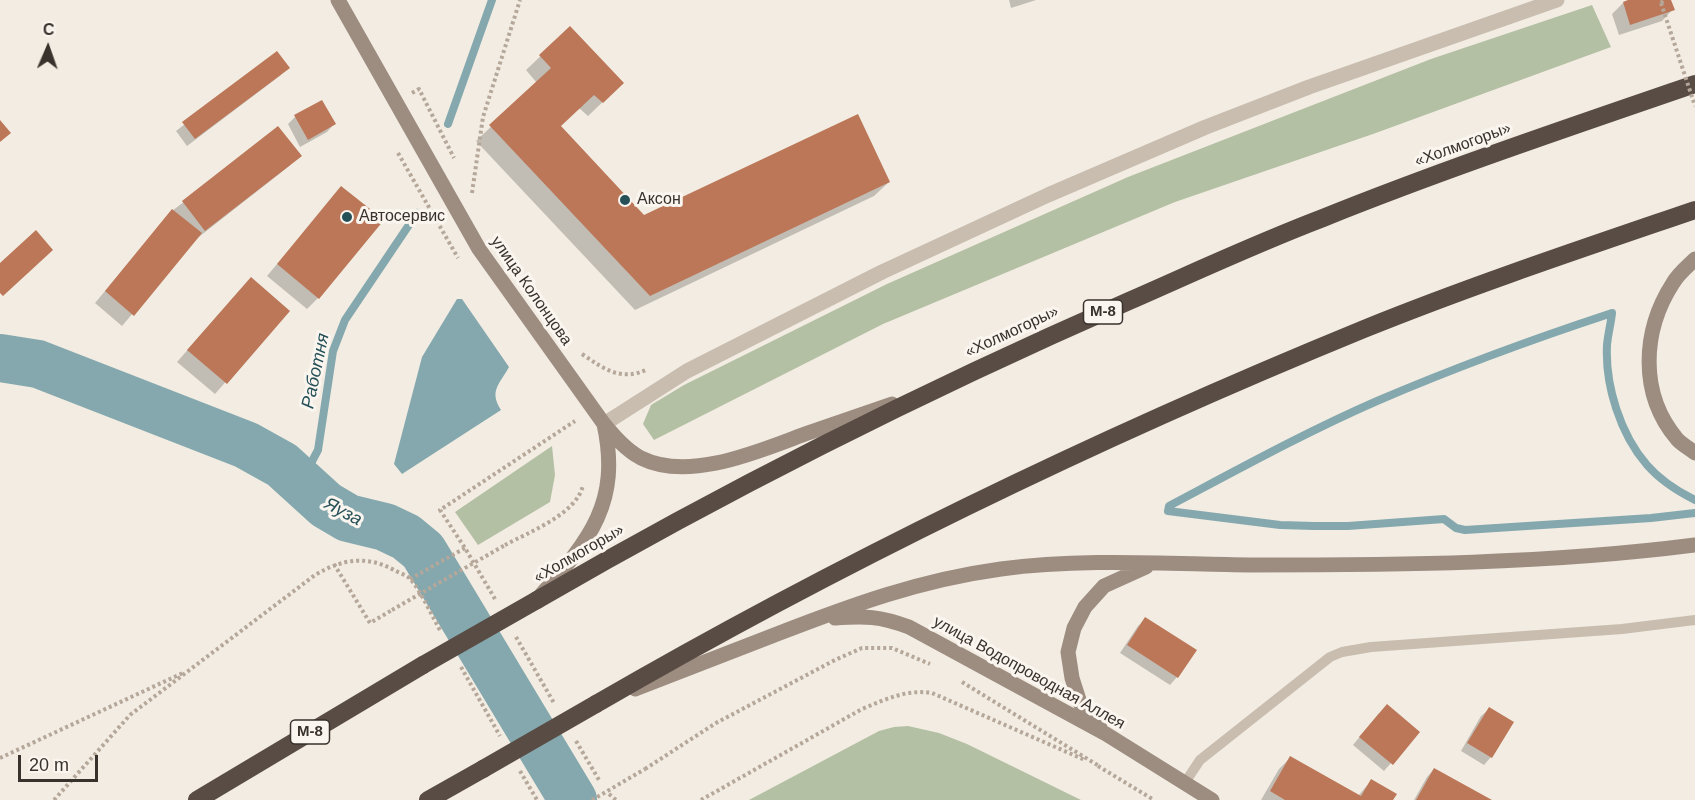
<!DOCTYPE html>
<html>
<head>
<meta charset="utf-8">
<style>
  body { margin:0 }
  #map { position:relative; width:1695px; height:800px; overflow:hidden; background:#f2ece2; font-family:Arial,sans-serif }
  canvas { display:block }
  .north { position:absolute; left:18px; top:18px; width:60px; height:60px; -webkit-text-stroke:4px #faf5ef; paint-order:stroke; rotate:2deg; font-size:16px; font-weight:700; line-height:24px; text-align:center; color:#39312c }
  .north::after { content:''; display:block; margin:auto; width:21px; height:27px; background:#39312c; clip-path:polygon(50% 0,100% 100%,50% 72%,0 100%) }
  .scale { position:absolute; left:18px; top:755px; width:80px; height:27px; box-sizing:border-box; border:3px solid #39312c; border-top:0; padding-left:8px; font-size:18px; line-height:21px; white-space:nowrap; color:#39312c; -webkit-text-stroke:4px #faf5ef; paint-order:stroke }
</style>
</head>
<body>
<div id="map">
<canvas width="1695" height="800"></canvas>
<div class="north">С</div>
<div class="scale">20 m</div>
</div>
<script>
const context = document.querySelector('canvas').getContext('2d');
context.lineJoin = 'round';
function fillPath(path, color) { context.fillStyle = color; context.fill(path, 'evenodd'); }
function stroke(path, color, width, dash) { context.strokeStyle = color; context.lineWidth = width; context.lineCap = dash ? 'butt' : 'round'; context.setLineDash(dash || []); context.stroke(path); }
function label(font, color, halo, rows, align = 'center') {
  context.font = font + ' Arial,sans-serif'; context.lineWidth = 6; context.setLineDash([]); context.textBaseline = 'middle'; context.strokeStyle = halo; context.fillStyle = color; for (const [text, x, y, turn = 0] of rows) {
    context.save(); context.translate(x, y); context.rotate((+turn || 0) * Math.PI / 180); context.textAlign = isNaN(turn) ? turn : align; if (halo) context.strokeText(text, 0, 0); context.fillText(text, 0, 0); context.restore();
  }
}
fillPath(new Path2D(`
  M1592 5 1611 47 1373 134 1175 202 883 324 654 440 643 424 651 405 684 385 887 284 1128 177 1431 59Z
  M552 446 555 475 550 502 478 545 455 512Z
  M908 726 939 733 967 744 1081 800H749L879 731 894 727Z`), '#b4c0a3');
fillPath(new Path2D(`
  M457 299H462L509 367C499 385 489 391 501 410L402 474 394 464 422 357Z`), '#84a8ad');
fillPath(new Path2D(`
  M1009 0H1036L1011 8Z
  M1632 0H1670L1673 9 1662 21 1619 35 1612 14 1623 3Z
  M570 28 608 97 588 116 579 108 559 127 644 217 889 182 874 196 635 310 476 141 537 83 526 70Z
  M277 53 281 75 187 146 176 131Z
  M295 117 334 124 327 132 300 147 288 124Z
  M278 129 300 156 288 167 195 240 122 326 95 303 172 211Z
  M341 188 318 298 307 309 267 276Z
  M240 290 288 311 215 394 177 362Z
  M1145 619 1177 677 1170 685 1120 653 1138 626Z
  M1489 709 1491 757 1484 765 1461 751 1481 716Z
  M1379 713 1418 732 1384 771 1353 745Z
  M1290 758 1358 796 1371 781 1391 800H1261L1279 769Z
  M1434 769 1489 800H1414L1427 777Z`), '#0003');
stroke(new Path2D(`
  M448 124 492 0
  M301 482 318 450 333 351 345 320 417 213
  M1695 500C1677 491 1660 480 1647 465 1620 434 1605 385 1607 345 1608 334 1611 323 1612 313 1533 339 1454 368 1377 401 1306 432 1237 470 1169 506L1168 511 1280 525 1314 526H1348L1444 519 1456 528 1465 530 1651 518 1695 513`), '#84a8ad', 8);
stroke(new Path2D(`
  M0 358 38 364 246 445 282 465 326 505 348 518 385 527 406 537 423 551 573 800`), '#84a8ad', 48);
fillPath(new Path2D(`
  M1628 0H1671L1675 10 1630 25 1623 2Z
  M570 26 624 83 603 103 594 95 561 126 644 215 858 114 890 182 650 296 489 125 551 68 539 55Z
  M277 51 290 68 195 139 182 122Z
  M322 100 336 124 308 140 294 115Z
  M0 120 11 133 0 142Z
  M278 126 302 156 205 231 182 201Z
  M341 186 384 220 319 299 277 264Z
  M172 209 202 233 134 316 105 291Z
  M36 230 53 250 3 296 0 293V263Z
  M251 277 290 311 227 384 187 350Z
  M1145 617 1197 650 1178 678 1127 645Z
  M1387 704 1420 732 1393 765 1359 737Z
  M1489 707 1514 722 1492 758 1467 743Z
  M1290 756 1361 796 1371 779 1397 794 1393 800H1285L1270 791Z
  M1434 768 1492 800H1416Z`), '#bb7757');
stroke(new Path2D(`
  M1661 3 1664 0
  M412 93 419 89 454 158
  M398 153 458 258
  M472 193 483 117 520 0
  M582 354C604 369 621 382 648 369
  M505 545C529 532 577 514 583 485
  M334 564 370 623 392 610
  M410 579 465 548
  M495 599 465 548 440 510 575 421
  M516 637 554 703
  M461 667 500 736
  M962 682 1099 766
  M576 741 599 780
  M0 758 185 672
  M1098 766 1154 800
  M645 769 716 723 835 660 862 648H892L930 664
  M520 771 537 800
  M609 794 616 800
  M54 800 130 715 315 575C342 559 366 555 394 570 399 573 407 575 410 579 419 587 434 620 441 632
  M701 800 862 709C886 699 907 689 932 693L1085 760`), '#b5a799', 4, [3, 3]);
stroke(new Path2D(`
  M1184 784 1200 760 1330 657 1342 652 1371 647 1622 629 1695 620`), '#c9bdaf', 10);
stroke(new Path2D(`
  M604 424 687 371 882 272 1048 195 1206 127 1309 87 1557 0`), '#c9bdaf', 15);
stroke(new Path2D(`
  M338 0 479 249 604 424C621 503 590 539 541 595
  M1695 259C1688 266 1678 274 1673 283 1642 331 1639 394 1677 439 1681 444 1689 448 1695 453
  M604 424C615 437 626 450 641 458 689 482 759 451 805 434 834 424 863 414 892 404
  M835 618C866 616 879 616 909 627L1106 734 1212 800
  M635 689C682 671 730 652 777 634 852 605 920 580 1001 569 1083 558 1168 564 1250 565 1399 565 1547 564 1695 545
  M1100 727 1080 703 1072 678 1068 652 1074 628 1085 607 1104 586 1146 567`), '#9d8d80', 15);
stroke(new Path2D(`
  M537 600C728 489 926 390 1129 301 1193 273 1257 243 1323 218 1445 169 1570 127 1695 84
  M596 704C843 561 1100 437 1364 329 1473 285 1584 248 1695 210
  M197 800 423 665
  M428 800 483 769`), '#594c44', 18);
stroke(new Path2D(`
  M1661 3 1695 106
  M392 610 505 545
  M592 800 645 769`), '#b5a799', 4, [3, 3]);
stroke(new Path2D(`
  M423 665 537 600
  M483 769 596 704`), '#594c44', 18);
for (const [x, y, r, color] of [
  [625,200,6,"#255057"],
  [347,217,6,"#255057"]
]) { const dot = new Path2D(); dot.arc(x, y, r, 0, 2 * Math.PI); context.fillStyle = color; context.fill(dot); stroke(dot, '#faf5ef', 2); }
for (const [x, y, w] of [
  [1103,312,39],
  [310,732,39]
]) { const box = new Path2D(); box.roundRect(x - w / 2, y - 12, w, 24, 4.5); context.fillStyle = '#faf5ef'; context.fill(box); stroke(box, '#39312c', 1.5); }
label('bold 15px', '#39312c', null, [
  ["М-8",1103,312],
  ["М-8",310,732]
]);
label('16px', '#39312c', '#faf5ef', [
  ["«Холмогоры»",1463,145,-20],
  ["улица Колонцова",531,291,55],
  ["«Холмогоры»",1012,332,-25],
  ["«Холмогоры»",579,554,-30],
  ["улица Водопроводная Аллея",1029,673,29]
]);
label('16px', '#39312c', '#faf5ef', [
  ["Аксон",637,200],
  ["Автосервис",359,217]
], 'left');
label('italic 18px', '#255057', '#faf5ef', [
  ["Работня",316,371,-78],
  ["Яуза",343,512,28]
]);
</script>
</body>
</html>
